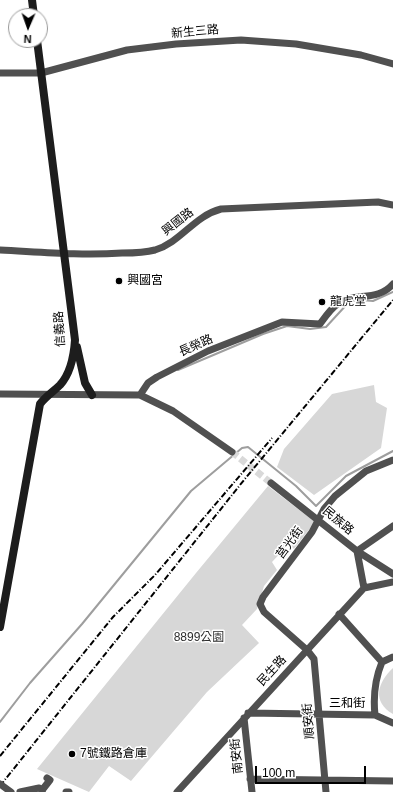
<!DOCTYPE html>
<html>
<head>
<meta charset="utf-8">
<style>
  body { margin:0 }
  #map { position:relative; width:393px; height:792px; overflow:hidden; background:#fff; font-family:Arial,sans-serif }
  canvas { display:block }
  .north { position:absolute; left:8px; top:8px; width:40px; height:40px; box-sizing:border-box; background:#fff; border:1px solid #999; border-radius:50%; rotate:182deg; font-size:11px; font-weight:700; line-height:16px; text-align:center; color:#000 }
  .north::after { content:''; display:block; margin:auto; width:14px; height:18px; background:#000; clip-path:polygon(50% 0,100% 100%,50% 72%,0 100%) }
  .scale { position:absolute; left:255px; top:766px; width:111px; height:18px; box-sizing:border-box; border:2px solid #000; border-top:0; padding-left:5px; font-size:12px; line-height:14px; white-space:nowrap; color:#000; -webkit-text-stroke:3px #fff; paint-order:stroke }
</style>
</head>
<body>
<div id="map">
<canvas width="393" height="792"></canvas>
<div class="north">N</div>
<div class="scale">100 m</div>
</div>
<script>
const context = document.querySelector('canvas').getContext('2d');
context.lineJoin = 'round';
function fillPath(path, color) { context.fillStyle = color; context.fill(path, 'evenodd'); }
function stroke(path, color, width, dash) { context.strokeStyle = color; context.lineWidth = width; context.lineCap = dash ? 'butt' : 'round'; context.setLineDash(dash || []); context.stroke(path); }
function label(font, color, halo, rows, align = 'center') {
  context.font = font + ' Arial,"Noto Sans TC",sans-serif'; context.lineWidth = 3; context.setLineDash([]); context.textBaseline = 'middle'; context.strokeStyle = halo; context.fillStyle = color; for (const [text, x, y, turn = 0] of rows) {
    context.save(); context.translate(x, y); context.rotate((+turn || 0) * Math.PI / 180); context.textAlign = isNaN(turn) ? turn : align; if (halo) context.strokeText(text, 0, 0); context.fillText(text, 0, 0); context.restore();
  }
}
fillPath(new Path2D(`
  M374 385 376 402 387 408 381 448 314 495 277 467 284 449 332 394Z
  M268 486 315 522 294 549 289 544 272 562 277 570 264 586 257 609 242 625 259 643 207 692 131 781 109 766 89 792 37 769 196 573Z
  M393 668V714C372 702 377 683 393 668Z`), '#d7d7d7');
stroke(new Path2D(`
  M361 300 373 301 393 292
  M178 370 263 334 287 326 310 329 326 327 349 302
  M0 722 30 683 82 624 191 491 242 448 248 447 296 486 316 506 346 476 393 451`), '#9e9e9e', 2);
stroke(new Path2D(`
  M232 452 271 483`), '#d9d9d9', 7, [7, 3.5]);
stroke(new Path2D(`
  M0 73H41L127 50 176 44 241 40 296 44 361 55 393 64
  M0 250C40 252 81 256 122 253 132 253 144 253 155 250 181 242 194 216 221 209L378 202 393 205
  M0 394 140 395 173 411 232 452
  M140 395 148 383 157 377 208 351 282 322 320 324C325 317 331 308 339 303 356 292 377 302 393 284
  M271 483 357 551 393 574
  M364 588 357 551 393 526
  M339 614 382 662
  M248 713 375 715 393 723
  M375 715C373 696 375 679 382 662L393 657
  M244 718 252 792
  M250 779 393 781
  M20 792 39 788
  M42 792 43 789 50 780 47 778
  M66 792H69
  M177 792 364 588 393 582
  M326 792 314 659 307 650 264 612 260 604 263 597 312 532 324 509 335 496 366 471 393 460`), '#505050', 7);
stroke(new Path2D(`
  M32 0 34 16
  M77 347 85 383 92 395
  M0 627 40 404C46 396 53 392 60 385 71 373 74 355 75 340L37 40`), '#1d1d1d', 8);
stroke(new Path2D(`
  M0 756 113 617 155 575 272 438
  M0 786 244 480 393 300`), '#000', 2, [6, 2, 1, 2]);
stroke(new Path2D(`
  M0 784 11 792`), '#505050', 7);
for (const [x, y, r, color] of [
  [119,281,4,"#000"],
  [322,302,4,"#000"],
  [72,754,4,"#000"]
]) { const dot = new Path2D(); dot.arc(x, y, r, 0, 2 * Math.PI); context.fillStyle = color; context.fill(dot); stroke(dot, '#fff', 1.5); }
label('12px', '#000', '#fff', [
  ["新生三路",195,32,-5],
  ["興國路",178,222,-38],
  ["信義路",60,329,-94],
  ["長榮路",196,346,-24],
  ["民族路",338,521,40],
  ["莒光街",290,543,-54],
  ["民生路",272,671,-47],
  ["三和街",347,704],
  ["順安街",309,721,-95],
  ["南安街",237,756,-96]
]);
label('12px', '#000', '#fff', [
  ["興國宮",127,281],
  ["龍虎堂",330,302],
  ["7號鐵路倉庫",80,754]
], 'left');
label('12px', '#2e2e2e', '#fff', [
  ["8899公園",199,638]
]);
</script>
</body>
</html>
